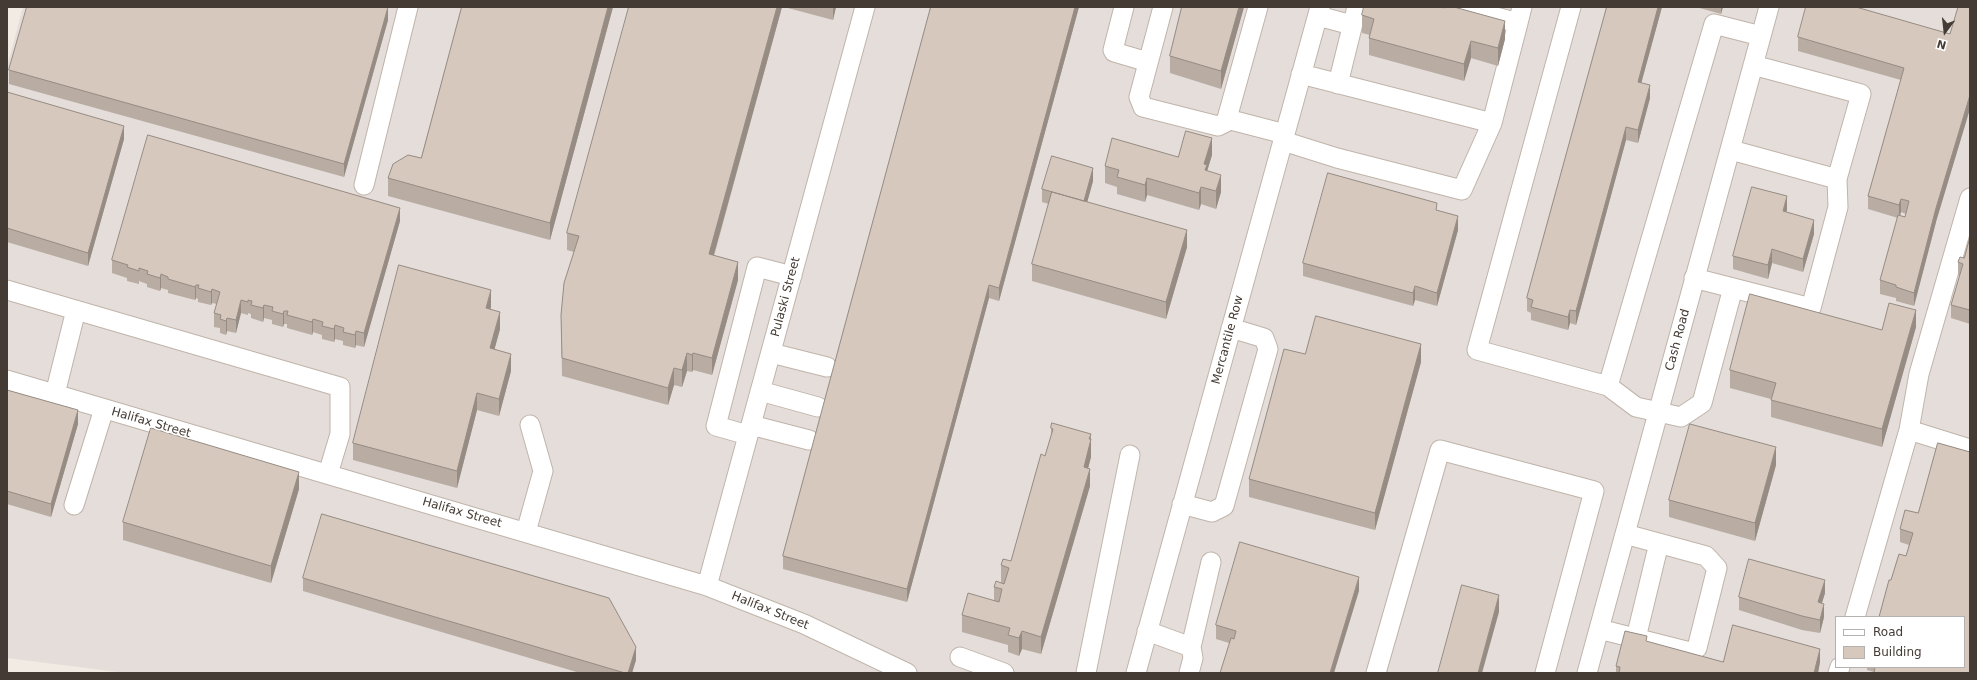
<!DOCTYPE html>
<html>
<head>
<meta charset="utf-8">
<style>
  body { margin:0 }
  #map { position:relative; width:1977px; height:680px; overflow:hidden; background:#f2ebe4; font-family:"DejaVu Sans",sans-serif }
  canvas { display:block }
  .frame { position:absolute; inset:0; border:8px solid #443b34; pointer-events:none }
  .legend { position:absolute; left:1835px; top:616px; width:130px; height:52px; box-sizing:border-box; background:#fff; border:1px solid #b4b1ae; margin:0; padding:5px 7px; list-style:none; font-size:12px; color:#443b34 }
  .legend li { display:flex; align-items:center; gap:8px; height:20px }
  .legend b { width:20px; border:1px solid #b4b1ae }
  .north { position:absolute; left:1925px; top:12px; width:40px; height:40px; -webkit-text-stroke:3px #fff; paint-order:stroke; rotate:195deg; font-size:11px; font-weight:700; line-height:16px; text-align:center; color:#443b34 }
  .north::after { content:''; display:block; margin:auto; width:14px; height:18px; background:#443b34; clip-path:polygon(50% 0,100% 100%,50% 72%,0 100%) }
</style>
</head>
<body>
<div id="map">
<canvas width="1977" height="680"></canvas>
<div class="frame"></div>
<ul class="legend">
<li><b style="height:5px;background:#fff"></b>Road</li>
<li><b style="height:11px;background:#d6c8bd"></b>Building</li>
</ul>
<div class="north">N</div>
</div>
<script>
const context = document.querySelector('canvas').getContext('2d');
context.lineJoin = 'round';
function fillPath(path, color) { context.fillStyle = color; context.fill(path, 'evenodd'); }
function stroke(path, color, width, dash) { context.strokeStyle = color; context.lineWidth = width; context.lineCap = dash ? 'butt' : 'round'; context.setLineDash(dash || []); context.stroke(path); }
function label(font, color, halo, rows, align = 'center') {
  context.font = font + ' "DejaVu Sans",sans-serif'; context.lineWidth = 3.5; context.setLineDash([]); context.textBaseline = 'middle'; context.strokeStyle = halo; context.fillStyle = color; for (const [text, x, y, turn = 0] of rows) {
    context.save(); context.translate(x, y); context.rotate((+turn || 0) * Math.PI / 180); context.textAlign = isNaN(turn) ? turn : align; if (halo) context.strokeText(text, 0, 0); context.fillText(text, 0, 0); context.restore();
  }
}
fillPath(new Path2D(`
  M23 7H1970V673H125L7 658V67ZM1836 617H1964V667H1836Z`), '#e4ddd9');
const minor = new Path2D(`
  M1124 7 1113 50 1114 52 1148 62
  M1163 7 1139 97 1143 107 1218 126 1226 122 1258 7
  M1459 7 1518 23 1522 7
  M1571 7 1477 350 1608 386
  M1318 16 1352 25
  M1301 74 1492 123
  M1338 84 1357 7
  M1227 119 1285 134
  M1283 141 1337 158 1462 190 1492 123 1518 23
  M1731 150 1837 179 1861 94 1753 65
  M364 185 408 7
  M1970 198 1919 374 1909 430 1970 449
  M1694 278 1811 308 1838 207 1837 179
  M1733 288 1702 403 1681 417 1636 407 1608 386 1714 24 1761 36
  M7 290 340 387V434L328 474
  M771 353 827 367
  M7 380 707 586 804 624 907 673
  M760 391 818 407
  M55 394 76 310
  M751 425 809 440
  M748 435 716 426 757 267 792 276
  M1182 504 1212 512 1224 506 1268 349 1264 338 1231 328
  M74 505 104 409
  M526 532 543 471 530 425
  M707 586 865 7
  M1855 617 1909 430
  M1599 629 1690 652 1697 648 1717 568 1706 556 1625 534
  M1147 631 1191 647 1193 658 1189 673
  M1636 638 1659 543
  M1191 647 1211 562
  M960 657 1004 673
  M1086 673 1130 455
  M1136 673 1320 7
  M1376 673 1440 450 1594 491 1545 673
  M1587 673 1769 7
  M1838 673 1840 667`);
stroke(minor, '#c0b4aa', 21);
stroke(minor, '#fff', 19);
fillPath(new Path2D(`
  M462 7H613L550 240 388 196V178L421 158Z
  M782 7 714 256 738 280 712 375 693 370 692 372 687 371 682 387 674 385 668 405 562 376 561 315 574 252 567 250V233Z
  M784 7H836L833 20Z
  M931 7H1079L999 301 989 298 907 602 783 569V556Z
  M1182 7H1244L1221 89 1170 73V56Z
  M1607 7H1662L1641 83 1650 98 1638 143 1626 140 1576 325 1570 323 1568 330 1531 320V313L1527 311V298Z
  M1696 7H1723L1721 14Z
  M1362 15 1505 39 1498 66 1471 58 1464 81 1369 55V38L1370 35 1362 33Z
  M388 20 344 177 9 84V70Z
  M1950 34 1936 222 1914 306 1896 301V298L1880 294V280L1898 218 1868 209V196L1901 80 1798 51V37ZM1901 212 1906 214 1905 217 1900 216Z
  M7 92 124 139 88 266 7 242Z
  M1212 155 1207 171 1221 192 1216 209 1201 204 1199 210 1147 195 1145 202 1117 194V187L1105 183V166L1178 157Z
  M1093 181 1087 202 1187 247 1166 319 1032 281V264L1049 204 1042 202V189Z
  M1437 210 1458 230 1437 306 1415 300 1413 306 1303 276V263Z
  M1787 210 1786 212 1814 234 1803 272 1772 263 1768 279 1733 269V256Z
  M400 221 364 347 356 345 355 348 343 345V341L335 339 334 342 322 339V335L313 332 312 335 287 328V324H284L283 327 272 324V320L264 318 263 322 251 318V314L248 313V315L241 313 236 333 227 331 226 335 220 333V328L214 327V313L217 304 212 303 211 305 198 302V299L196 298 195 300 168 293V290L161 288 160 291 147 287V284L139 281V284L127 281V278L112 273V260Z
  M1970 237V324L1951 318V305L1960 276 1958 275V262L1964 258Z
  M491 307 490 309 500 329 494 350 511 371 499 416 477 410 457 488 353 460V443Z
  M1916 327 1882 447 1771 417V399L1730 388V370L1882 330Z
  M1305 354 1421 362 1375 530 1249 497V479Z
  M7 390 78 424 51 517 7 504Z
  M1051 428 1091 439V457L1088 468 1090 486 1041 654 1022 649 1019 656 1008 652V645L962 632V615L994 600V587L1001 583V565L1011 561 1045 456 1051 436Z
  M1938 443 1970 452V673H1874V672L1867 670V667H1964V617H1879L1889 580H1891L1899 554 1906 556 1909 545 1900 542V529L1905 510 1918 513Z
  M1776 465 1755 541 1669 517V500Z
  M299 489 271 583 123 540V522Z
  M303 578 636 660 632 673H580L303 591Z
  M1359 591 1229 643 1216 639V625Z
  M1825 593 1822 603 1824 617 1820 633 1802 630 1739 610V597Z
  M1647 642 1723 662H1820L1818 673H1616V666Z`), '#b8aca3');
fillPath(new Path2D(`
  M388 7V20L344 177V164Z
  M608 7H613L550 240V223Z
  M777 7H782L709 272V254Z
  M833 7H836L833 20Z
  M1075 7H1079L999 301V288Z
  M1239 7H1244L1221 89V71Z
  M1658 7H1662L1638 95V82Z
  M1721 7H1723L1721 14Z
  M1505 21V39L1498 66V48Z
  M1471 41V58L1464 81V64Z
  M1650 85V98L1638 143V130Z
  M1970 95V109L1936 222 1914 306V293L1936 208Z
  M124 126V139L88 266V253Z
  M1626 127V140L1576 325V311Z
  M1212 138V155L1205 178 1204 164Z
  M1093 168V181L1084 214V201Z
  M1221 175V192L1216 209V191Z
  M1147 178V195L1145 202V185Z
  M1201 187V204L1199 210V193Z
  M1787 196V210L1783 224V211Z
  M1901 199V212L1899 218V205Z
  M400 208V221L364 347V333Z
  M1458 216V230L1437 306V293Z
  M1814 220V234L1803 272V259Z
  M1187 230V247L1166 319V302Z
  M1772 249V263L1768 279V265Z
  M738 262V280L712 375V358Z
  M161 274V288L160 291V278Z
  M196 285V298L195 300V287Z
  M989 285V298L907 602V589Z
  M1415 286V300L1413 306V293Z
  M212 289V303L211 305V292Z
  M491 290V307L486 326V308Z
  M241 300V313L236 333V320Z
  M264 305V318L263 322V308Z
  M1570 310V323L1568 330V317Z
  M1916 310V327L1882 447V429Z
  M284 311V324L283 327V314Z
  M500 312V329L490 366V348Z
  M227 318V331L226 335V321Z
  M313 319V332L312 335V322Z
  M335 325V339L334 342V329Z
  M356 331V345L355 348V335Z
  M1421 344V362L1375 530V513Z
  M687 353V371L682 387V370Z
  M693 353V370L692 372V355Z
  M511 354V371L499 416V399Z
  M674 368V385L668 405V388Z
  M477 393V410L457 488V471Z
  M78 410V424L51 517V504Z
  M1091 434V457L1084 484V467Z
  M1776 447V465L1755 541V523Z
  M1090 469V486L1041 654V637Z
  M299 472V489L271 583V566Z
  M1359 577V591L1334 673H1330Z
  M1825 580V593L1818 615V602Z
  M1499 595V612L1482 673H1478Z
  M1824 604V617L1820 633V620Z
  M1022 631V649L1019 656V638Z
  M636 647V660L632 673H628Z
  M1820 649V662L1818 673H1814Z`), '#968c84');
const building = new Path2D(`
  M27 7H388L344 164 9 70Z
  M462 7H608L550 223 388 178 393 164 408 155 421 158Z
  M629 7H777L709 254 738 262 712 358 693 353 692 355 687 353 682 370 674 368 668 388 562 358 561 315 564 283 579 236 567 233Z
  M931 7H1075L999 288 989 285 907 589 783 556Z
  M1182 7H1239L1221 71 1170 56Z
  M1364 7H1442L1445 8 1446 7H1454L1505 21 1498 48 1471 41 1464 64 1369 38 1374 19 1362 15Z
  M1607 7H1658L1638 82 1650 85 1638 130 1626 127 1576 311 1570 310 1568 317 1531 307 1533 300 1527 298Z
  M1806 7H1856L1950 34 1958 7H1970V95L1936 208 1914 293 1896 287V285L1880 280 1898 215 1905 217 1909 201 1901 199 1899 205 1868 196 1904 68 1798 37Z
  M7 92 124 126 88 253 7 228Z
  M1186 131 1212 138 1204 164 1207 165 1205 170 1221 175 1216 191 1201 187 1199 193 1147 178 1145 185 1117 177 1119 170 1105 166 1112 138 1178 157Z
  M148 135 400 208 364 333 356 331 355 335 343 332 344 328 335 325 334 329 322 326 323 322 313 319 312 322 287 315 288 311H284L283 314 272 311 273 307 264 305 263 308 251 305 252 301 248 300V302L241 300 236 320 227 318 226 321 220 319 221 315 214 313 220 292 212 289 211 292 198 288 199 285H196L195 287 168 279V277L161 274 160 278 147 274 148 271 139 268V271L127 267 128 265 112 260Z
  M1052 156 1093 168 1084 201 1042 189Z
  M1328 173 1437 203 1436 210 1458 216 1437 293 1415 286 1413 293 1303 263Z
  M1752 187 1787 196 1783 211 1814 220 1803 259 1772 249 1768 265 1733 256Z
  M1052 192 1187 230 1166 302 1032 264Z
  M1970 237V310L1951 305 1963 264 1958 262 1960 257 1964 258Z
  M399 265 491 290 486 308 500 312 490 348 511 354 499 399 477 393 457 471 353 443Z
  M1750 294 1882 330 1889 303 1916 310 1882 429 1771 400 1776 383 1730 370Z
  M1316 316 1421 344 1375 513 1249 479 1284 349 1305 354Z
  M7 390 78 410 51 504 7 491Z
  M1052 423 1091 434 1089 439H1091L1084 467 1090 469 1041 637 1022 631 1019 638 1008 635 1010 628 962 615 968 593 999 602 1002 589 994 587 996 581 1004 584 1009 568 1001 565 1003 559 1011 561 1041 454 1045 456 1053 429 1051 428Z
  M1690 424 1776 447 1755 523 1669 500Z
  M151 428 299 472 271 566 123 522Z
  M1938 443 1970 452V673H1874L1875 667H1964V617H1879L1889 580H1891L1899 554 1906 556 1913 533 1900 529 1905 510 1918 513Z
  M322 514 609 598 636 647 628 673H625L303 578Z
  M1240 542 1359 577 1330 673H1220L1231 638 1234 639 1236 631 1216 625Z
  M1749 559 1825 580 1818 602 1824 604 1820 620 1802 616 1739 597Z
  M1462 585 1499 595 1478 673H1438Z
  M1733 625 1820 649 1814 673H1619L1620 667 1616 666 1625 631 1647 636 1646 641 1723 662Z`);
fillPath(building, '#d6c8bd');
stroke(building, '#968c84', 1);
label('12px', '#443b34', '#fff', [
  ["Pulaski Street",786,297,-75],
  ["Mercantile Row",1228,340,-75],
  ["Cash Road",1678,340,-75],
  ["Halifax Street",151,423,16],
  ["Halifax Street",462,513,16],
  ["Halifax Street",770,611,22]
]);
</script>
</body>
</html>
